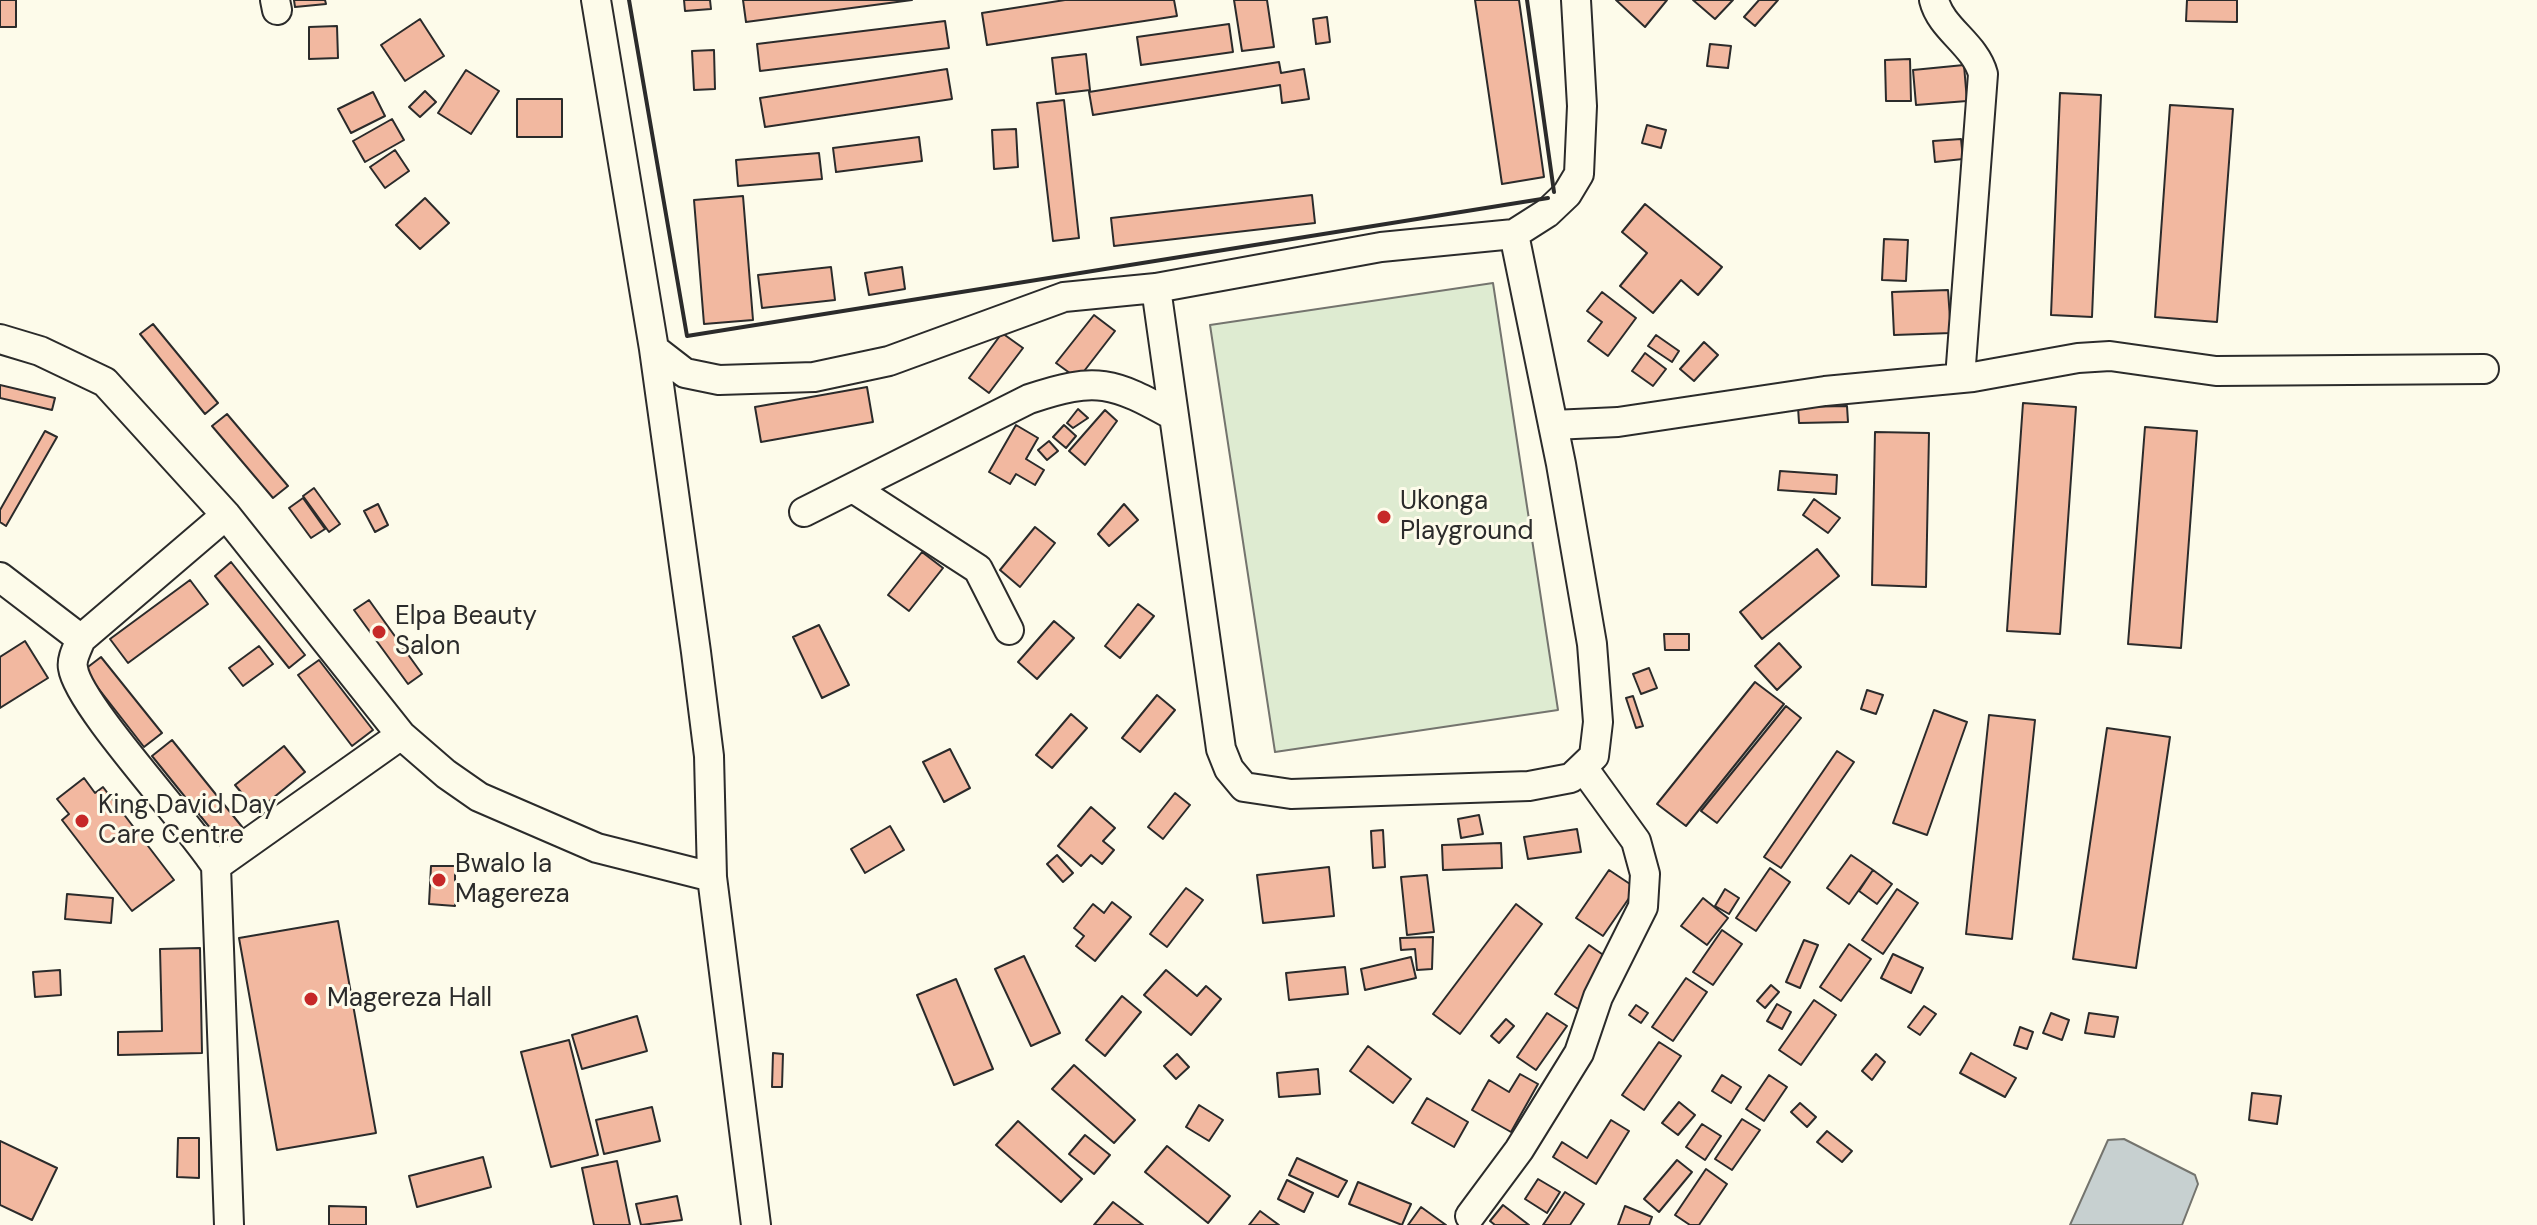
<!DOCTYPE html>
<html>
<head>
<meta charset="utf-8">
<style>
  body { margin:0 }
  canvas { display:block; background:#fdfbea }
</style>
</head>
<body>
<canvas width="2537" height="1225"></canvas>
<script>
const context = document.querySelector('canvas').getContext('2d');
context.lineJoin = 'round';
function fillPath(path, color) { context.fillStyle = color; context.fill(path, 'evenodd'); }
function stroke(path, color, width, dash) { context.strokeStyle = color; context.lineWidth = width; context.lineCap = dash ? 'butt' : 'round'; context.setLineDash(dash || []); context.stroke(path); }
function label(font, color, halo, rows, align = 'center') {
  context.font = font + ' "DM Sans",sans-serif'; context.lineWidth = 6; context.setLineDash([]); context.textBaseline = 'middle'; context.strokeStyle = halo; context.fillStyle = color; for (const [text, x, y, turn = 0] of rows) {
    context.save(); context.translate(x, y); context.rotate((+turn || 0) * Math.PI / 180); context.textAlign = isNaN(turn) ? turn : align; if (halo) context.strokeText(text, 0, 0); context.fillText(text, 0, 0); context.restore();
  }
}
const green = new Path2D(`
  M1493 283 1558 710 1275 752 1210 325Z`);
fillPath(green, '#deebd1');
stroke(green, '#74746e', 2);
const water = new Path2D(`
  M2124 1139 2195 1175 2198 1184 2182 1225H2070L2108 1140Z`);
fillPath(water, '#c7d0d0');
stroke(water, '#74746e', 2);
const building = new Path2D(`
  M0 0H16V27H0Z
  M294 0H325L326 4 295 7Z
  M684 0H710L711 9 685 11Z
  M743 0H912L746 22Z
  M1065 0H1174L1177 16 987 45 982 13Z
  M1234 0H1267L1274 47 1242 51Z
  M1475 0H1519L1544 177 1502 184Z
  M1616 0H1667L1645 27Z
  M1693 0H1733L1715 19Z
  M1759 0H1778L1755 26 1744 17Z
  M2187 0H2237V22L2186 21Z
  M1327 17 1330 42 1316 44 1313 19Z
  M420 19 444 56 405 81 381 45Z
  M945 21 949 48 760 71 757 44Z
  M1229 24 1233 52 1141 65 1137 37Z
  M337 26 338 58 309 59V27Z
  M1710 44 1731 46 1728 68 1707 66Z
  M714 50 715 89 694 90 692 51Z
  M1086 54 1090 90 1056 94 1052 58Z
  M1910 59 1911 101H1886L1885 60Z
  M1279 62 1281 73 1304 69 1309 99 1282 103 1280 85 1093 115 1089 92Z
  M1964 65 1967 101 1916 105 1913 70Z
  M947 69 952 99 765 127 760 98Z
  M466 70 499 91 471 134 438 113Z
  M425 91 436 102 420 117 409 107Z
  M373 92 385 116 351 133 338 109Z
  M2060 93 2101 95 2092 317 2051 315Z
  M517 99H562V137H517Z
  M1064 100 1079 238 1053 241 1037 103Z
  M2170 105 2233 109 2217 322 2155 317Z
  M392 119 404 140 365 162 353 141Z
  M1647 125 1666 130 1661 148 1642 143Z
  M1016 129 1018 167 994 169 992 130Z
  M919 137 922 161 836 172 833 148Z
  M1961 139 1963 159 1935 162 1933 141Z
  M395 150 409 171 385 188 370 167Z
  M819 153 822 179 738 186 736 160Z
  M1312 195 1315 223 1114 246 1111 218Z
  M743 196 753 320 704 324 694 200Z
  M425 198 449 223 420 249 396 225Z
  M1645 204 1722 267 1698 295 1681 280 1653 313 1620 286 1647 253 1622 232Z
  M1884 239 1908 240 1906 281 1882 280Z
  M831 267 835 300 762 308 758 275Z
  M902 267 905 289 869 295 865 273Z
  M1948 290 1951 333 1894 335 1892 292Z
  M1602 292 1636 318 1608 356 1588 341 1602 322 1587 311Z
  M1094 315 1115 331 1078 379 1056 363Z
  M153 324 218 403 205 414 140 334Z
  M1002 333 1023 348 989 393 969 378Z
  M1656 335 1679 351 1672 362 1648 346Z
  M1704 342 1718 355 1694 381 1680 369Z
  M1645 353 1666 369 1653 386 1632 371Z
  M0 385 55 398 52 410 0 398Z
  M867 387 873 422 761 442 755 407Z
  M2023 403 2076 407 2060 634 2007 631Z
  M1847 406 1848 422 1799 423 1798 407Z
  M1078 409 1088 418 1073 428 1067 423Z
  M1105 410 1117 421 1085 465 1069 451Z
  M227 414 288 486 273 498 212 426Z
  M1016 425 1038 438 1026 459 1044 470 1035 485 1016 474 1010 484 989 472Z
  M1064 425 1076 436 1066 448 1053 437Z
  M2145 427 2197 431 2181 648 2128 644Z
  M45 431 57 437 6 526 0 522V510Z
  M1875 432 1929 433 1926 587 1872 585Z
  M1049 441 1058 451 1047 460 1038 450Z
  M1780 471 1837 475 1836 494 1778 490Z
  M314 488 340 524 329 532 303 496Z
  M303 498 325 529 311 538 289 508Z
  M1814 499 1840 518 1828 533 1803 515Z
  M378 504 388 525 375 532 364 511Z
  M1124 504 1138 520 1109 546 1098 534Z
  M1035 527 1055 543 1020 587 1000 570Z
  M1817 549 1839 576 1762 639 1740 612Z
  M922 552 943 568 909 611 888 595Z
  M231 562 305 655 289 668 215 576Z
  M190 580 208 604 128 663 110 639Z
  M369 600 422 674 408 684 354 610Z
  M1138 604 1154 616 1120 658 1105 646Z
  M1054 621 1074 638 1037 679 1018 662Z
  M819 625 849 685 822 698 793 637Z
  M1664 634H1689V650H1665Z
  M25 641 48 678 0 708V657Z
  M1779 643 1801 667 1777 690 1755 666Z
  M259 646 273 664 243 686 229 668Z
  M101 657 162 733 144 747 84 670Z
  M319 660 373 730 352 746 298 675Z
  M1649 668 1657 688 1641 694 1633 674Z
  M1755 682 1784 704 1686 826 1657 804Z
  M1867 690 1883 695 1876 714 1861 709Z
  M1157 695 1175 710 1140 752 1122 738Z
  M1633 696 1643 726 1636 728 1626 698Z
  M1786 706 1801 718 1717 823 1701 811Z
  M1934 710 1967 722 1927 835 1893 823Z
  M1071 714 1087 728 1052 768 1036 755Z
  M1989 715 2035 720 2012 939 1966 934Z
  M2107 728 2170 737 2136 968 2073 959Z
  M172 740 243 828 223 844 152 756Z
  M284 746 305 772 257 811 235 785Z
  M950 749 970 788 944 802 923 762Z
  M1837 751 1854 762 1781 868 1764 857Z
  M84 778 95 793 103 787 174 880 132 911 62 820 69 814 57 799Z
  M1175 793 1190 805 1163 839 1148 827Z
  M1091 807 1115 828 1103 841 1114 850 1102 864 1091 855 1081 866 1058 846Z
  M1479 815 1483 834 1461 838 1458 819Z
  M890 826 904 850 865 873 851 849Z
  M1577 829 1581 852 1528 859 1524 837Z
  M1383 830 1385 867 1373 868 1371 831Z
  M1501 843 1502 868 1443 870 1442 845Z
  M1057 855 1073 873 1063 882 1047 864Z
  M1851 855 1873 870 1849 904 1827 888Z
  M431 866H455V906L429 904Z
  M1329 867 1334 916 1263 923 1257 875Z
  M1770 868 1790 882 1756 931 1736 918Z
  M1609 870 1636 888 1603 936 1576 918Z
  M1873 870 1892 884 1877 904 1859 891Z
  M1427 875 1434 932 1407 935 1401 877Z
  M1186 888 1203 900 1167 947 1150 934Z
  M1725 889 1739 898 1729 914 1715 906Z
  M1897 889 1918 903 1883 954 1862 940Z
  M67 894 113 898 111 923 65 919Z
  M1703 898 1728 918 1707 945 1681 926Z
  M1112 902 1131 917 1095 961 1076 946 1084 936 1074 928 1093 904 1104 913Z
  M1516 904 1542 924 1460 1034 1433 1014Z
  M338 921 376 1133 277 1150 239 938Z
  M1722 930 1742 944 1713 985 1693 972Z
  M1433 937 1432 969 1417 970 1415 949 1401 950 1400 938Z
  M1804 940 1818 945 1800 988 1786 982Z
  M1849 944 1871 959 1841 1001 1820 987Z
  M1589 945 1612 961 1578 1009 1555 994Z
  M200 948 202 1053 118 1055V1032L162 1031 160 949Z
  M1893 954 1923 968 1911 993 1881 978Z
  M1024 956 1060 1033 1031 1046 995 969Z
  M1411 957 1416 978 1365 990 1361 969Z
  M1345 967 1348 994 1289 1000 1286 973Z
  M60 970 61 995 35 997 33 972Z
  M1166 970 1197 996 1206 986 1221 999 1191 1035 1144 995Z
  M1686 978 1707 992 1673 1041 1652 1027Z
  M956 979 993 1069 954 1085 917 995Z
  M1771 985 1779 992 1765 1008 1757 1001Z
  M1122 996 1141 1012 1105 1056 1086 1040Z
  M1814 1000 1836 1015 1801 1065 1779 1050Z
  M1777 1004 1791 1012 1782 1029 1767 1021Z
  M1636 1005 1648 1013 1641 1023 1629 1015Z
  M1924 1006 1936 1014 1920 1035 1908 1027Z
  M1547 1013 1567 1026 1536 1070 1517 1057Z
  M2051 1013 2069 1020 2062 1040 2043 1033Z
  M2089 1013 2118 1017 2114 1037 2085 1033Z
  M637 1016 647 1051 582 1069 572 1035Z
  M1506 1019 1514 1026 1499 1043 1491 1036Z
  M2020 1027 2033 1032 2027 1049 2014 1045Z
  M569 1040 598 1155 551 1167 521 1052Z
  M1659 1042 1681 1056 1644 1110 1622 1095Z
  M1368 1046 1411 1079 1393 1103 1350 1071Z
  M773 1053 783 1054 782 1087H772Z
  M1971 1053 2016 1078 2005 1097 1960 1073Z
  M1177 1054 1189 1067 1176 1079 1164 1066Z
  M1876 1054 1885 1062 1872 1080 1862 1071Z
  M1074 1065 1135 1120 1114 1143 1052 1089Z
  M1318 1069 1320 1094 1279 1097 1277 1073Z
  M1520 1074 1538 1084 1511 1132 1472 1110 1489 1080 1509 1092Z
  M1722 1075 1741 1087 1731 1103 1712 1091Z
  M1769 1075 1787 1087 1764 1121 1746 1109Z
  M2252 1093 2281 1096 2277 1124 2249 1120Z
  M1427 1098 1468 1122 1454 1147 1412 1123Z
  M1679 1102 1695 1115 1678 1135 1662 1123Z
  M1800 1103 1816 1117 1807 1127 1791 1112Z
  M1199 1105 1223 1120 1209 1141 1186 1127Z
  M652 1107 660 1141 604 1154 596 1120Z
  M1742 1119 1760 1130 1732 1170 1715 1159Z
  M1611 1120 1629 1131 1596 1184 1553 1157 1562 1142 1587 1158Z
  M1018 1121 1082 1179 1061 1202 996 1145Z
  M1702 1124 1721 1136 1705 1160 1686 1147Z
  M1827 1131 1852 1151 1842 1162 1817 1142Z
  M1085 1135 1110 1155 1094 1174 1069 1154Z
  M178 1138H199V1178L177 1177Z
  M0 1141 57 1168 32 1220 0 1205Z
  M1167 1146 1230 1196 1208 1223 1145 1172Z
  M483 1157 491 1187 417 1207 409 1176Z
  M1297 1158 1347 1181 1338 1197 1289 1175Z
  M1677 1160 1692 1172 1659 1212 1644 1199Z
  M617 1161 630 1225H594L582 1168Z
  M1706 1169 1727 1184 1699 1225H1690L1675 1215Z
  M1538 1179 1560 1192 1547 1213 1525 1199Z
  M1287 1180 1313 1193 1304 1212 1278 1199Z
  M1358 1182 1411 1204 1402 1225 1349 1204Z
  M1565 1192 1584 1204 1570 1225H1543Z
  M677 1196 682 1220 641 1225 636 1204Z
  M1113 1202 1143 1225H1094Z
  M1503 1205 1529 1225H1495L1490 1221Z
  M329 1206 366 1207V1225H329Z
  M1625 1206 1652 1217 1649 1225H1618Z
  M1421 1207 1446 1225H1408Z
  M1260 1211 1279 1225H1249Z`);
fillPath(building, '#f2b8a0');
stroke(building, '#2b2b2b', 2);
const minor = new Path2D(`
  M275 0 277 10
  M596 0 654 349 696 652 709 756 712 877 756 1225
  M1934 0C1941 29 1975 44 1983 74L1960 378
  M1156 288 1221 749 1229 769 1244 787 1291 794 1529 786 1571 778 1594 756 1598 722 1592 644 1561 464 1514 234
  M0 339 40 351 105 382 226 515 401 735 446 774 479 797 597 848 712 877
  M654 349 685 373 719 380 814 377 889 361 1064 297 1156 288 1381 247 1514 234 1547 213 1567 194 1579 174 1582 106 1576 0
  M1553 425 1618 422 1825 391 1973 377 2078 358 2110 356 2216 371 2484 369
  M853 488 978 569 1009 630
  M804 512 1029 399C1097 376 1113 382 1174 416
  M226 515 81 639C78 647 71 659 73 668 78 705 189 823 216 866L229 1225
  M0 577 81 639
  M216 866 401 735
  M1470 1216 1519 1150 1579 1053 1598 997 1643 907 1645 874 1636 841 1584 769`);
stroke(minor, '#2b2b2b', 32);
stroke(minor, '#fdfbea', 28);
stroke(new Path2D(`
  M629 0 687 336 1548 198
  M1527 0 1554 192`), '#2b2b2b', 4);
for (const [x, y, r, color] of [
  [1384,517,8,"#c62828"],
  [379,632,8,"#c62828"],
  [82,821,8,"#c62828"],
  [439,880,8,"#c62828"],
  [311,999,8,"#c62828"]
]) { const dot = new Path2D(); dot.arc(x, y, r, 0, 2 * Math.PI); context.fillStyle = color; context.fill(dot); stroke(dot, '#fdfbea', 3); }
label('26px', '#2b2b2b', '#fdfbea', [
  ["Ukonga",1400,502],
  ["Playground",1400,532],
  ["Elpa Beauty",395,617],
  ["Salon",395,647],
  ["King David Day",98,806],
  ["Care Centre",98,836],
  ["Bwalo la",455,865],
  ["Magereza",455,895],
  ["Magereza Hall",327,999]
], 'left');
</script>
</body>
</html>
